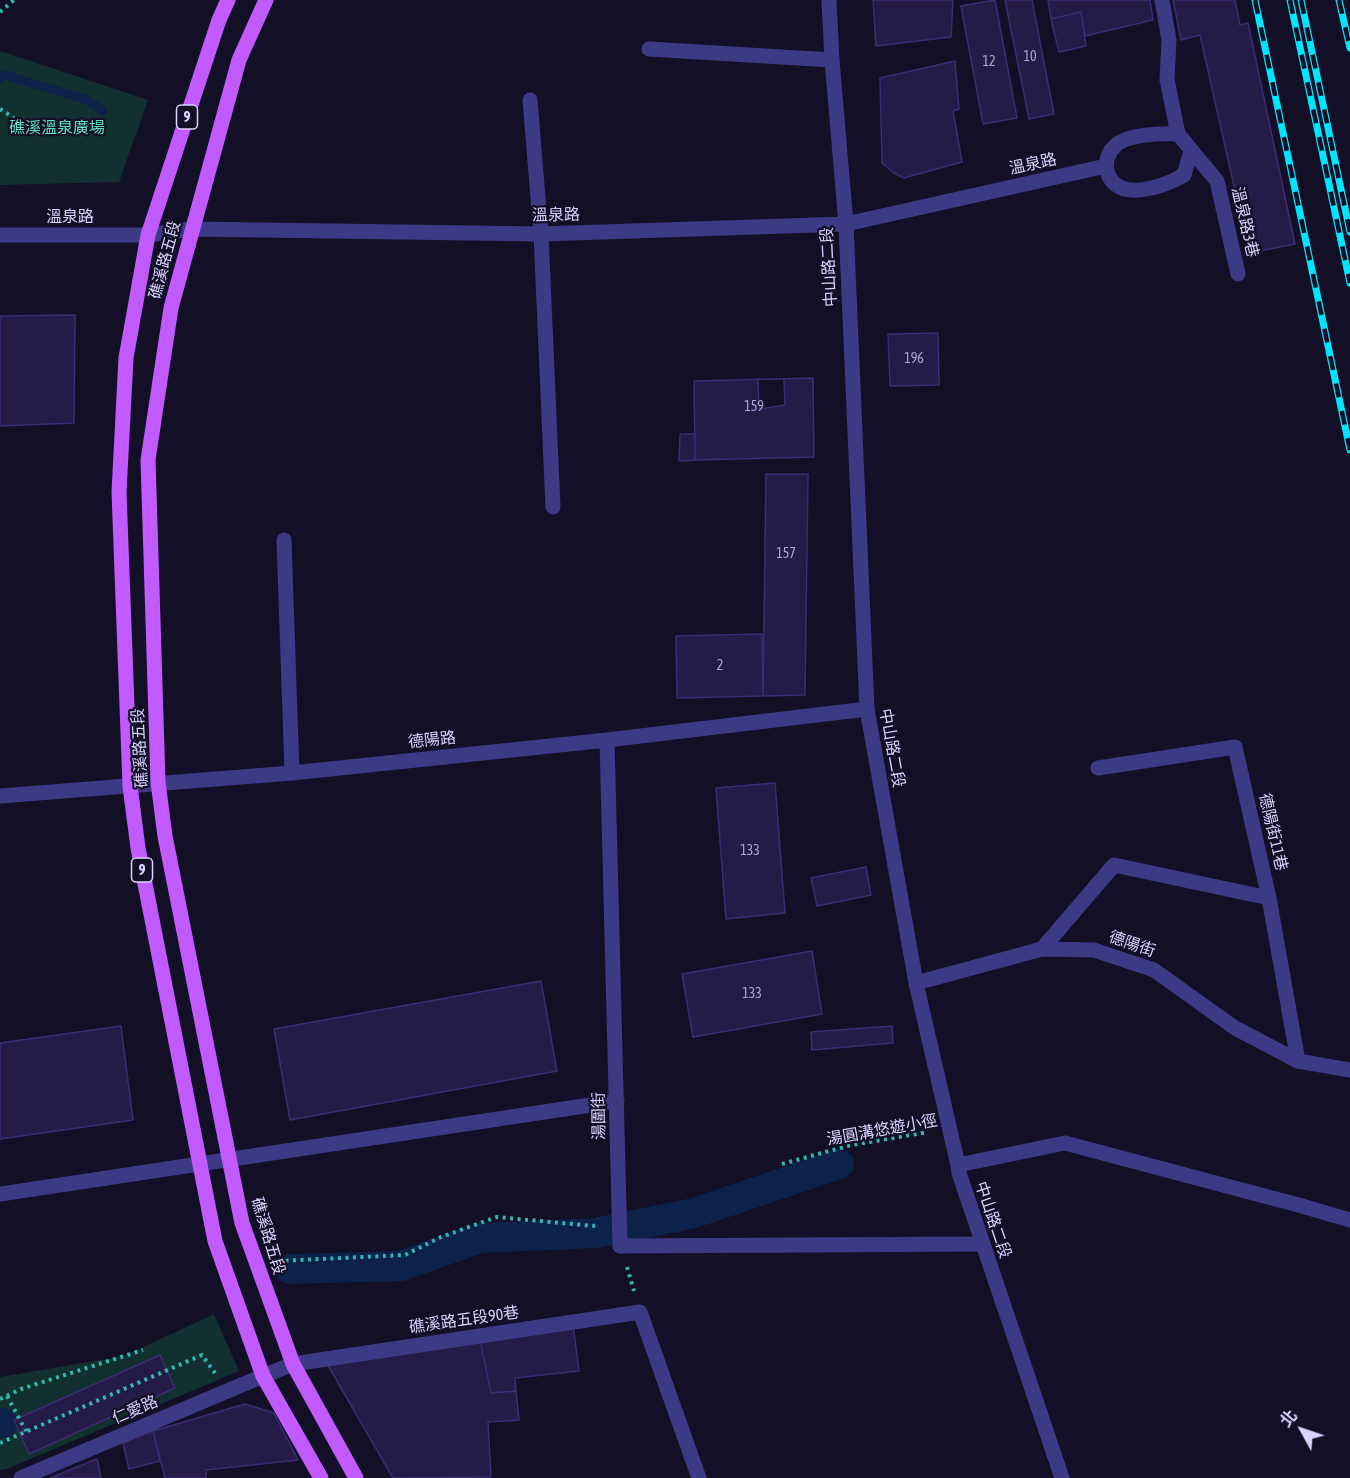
<!DOCTYPE html>
<html>
<head>
<meta charset="utf-8">
<style>
  body { margin:0 }
  #map { position:relative; width:1350px; height:1478px; overflow:hidden; background:#130f26; font-family:"Asap Condensed","Noto Sans TC",sans-serif }
  canvas { display:block }
  .north { position:absolute; left:1272px; top:1400px; width:60px; height:60px; -webkit-text-stroke:4px #130f26; paint-order:stroke; rotate:310deg; font-size:16px; font-weight:700; line-height:24px; text-align:center; color:#d9d4ff }
  .north::after { content:''; display:block; margin:auto; width:21px; height:27px; background:#d9d4ff; clip-path:polygon(50% 0,100% 100%,50% 72%,0 100%) }
</style>
</head>
<body>
<div id="map">
<canvas width="1350" height="1478"></canvas>
<div class="north">北</div>
</div>
<script>
const context = document.querySelector('canvas').getContext('2d');
context.lineJoin = 'round';
function fillPath(path, color) { context.fillStyle = color; context.fill(path, 'evenodd'); }
function stroke(path, color, width, dash) { context.strokeStyle = color; context.lineWidth = width; context.lineCap = dash ? 'butt' : 'round'; context.setLineDash(dash || []); context.stroke(path); }
function label(font, color, halo, rows, align = 'center') {
  context.font = font + ' "Asap Condensed","Noto Sans TC",sans-serif'; context.lineWidth = 4.5; context.setLineDash([]); context.textBaseline = 'middle'; context.strokeStyle = halo; context.fillStyle = color; for (const [text, x, y, turn = 0] of rows) {
    context.save(); context.translate(x, y); context.rotate((+turn || 0) * Math.PI / 180); context.textAlign = isNaN(turn) ? turn : align; if (halo) context.strokeText(text, 0, 0); context.fillText(text, 0, 0); context.restore();
  }
}
fillPath(new Path2D(`
  M0 51 148 100 119 182 0 185Z
  M214 1314 239 1371 7 1469 0 1470V1377L124 1356Z`), '#12302f');
stroke(new Path2D(`
  M0 78 5 75 87 100 103 111`), '#0c2248', 9);
stroke(new Path2D(`
  M290 1269 401 1266 480 1238 596 1233 694 1213 839 1164
  M0 1423H3`), '#0c2248', 30);
const building = new Path2D(`
  M873 0H953L951 37 876 46Z
  M995 0 1017 118 983 124 961 6Z
  M1005 0H1032L1054 114 1029 119Z
  M1048 0H1150L1153 20 1085 36 1081 12 1051 19Z
  M1173 0H1235L1240 25 1248 23 1295 244 1249 253 1200 35 1181 40Z
  M1081 12 1086 46 1059 52 1051 19Z
  M955 61 959 109 953 111 962 162 904 178 894 173 882 163 880 78Z
  M75 315 74 423 0 426V316Z
  M938 333 939 385 890 386 888 334Z
  M813 378 814 457 695 460 694 381Z
  M758 379H784L785 405 759 409Z
  M680 434H695V460L679 461Z
  M766 474H808L805 695 763 696Z
  M762 634 763 696 677 698 676 636Z
  M775 783 785 913 726 919 716 788Z
  M866 867 871 895 817 906 811 878Z
  M812 951 822 1014 693 1037 682 974Z
  M541 981 557 1071 290 1120 274 1029Z
  M121 1026 133 1120 0 1139V1043Z
  M892 1026 893 1043 812 1050 811 1032Z
  M573 1324 579 1371 515 1378 516 1391 491 1393 480 1340Z
  M480 1340 491 1393 516 1391 519 1420 488 1422 491 1477 393 1478 326 1362Z
  M160 1355 175 1388 29 1454 14 1420Z
  M245 1404 274 1413 298 1460 206 1470V1478H165L153 1431Z
  M153 1431 160 1461 129 1469 123 1443Z
  M97 1459 101 1478H50Z`);
fillPath(building, '#241b47');
stroke(building, '#3b2d73', 1.5);
stroke(new Path2D(`
  M0 12 14 0
  M0 109 14 118
  M782 1164 851 1145 928 1132
  M278 1261 405 1255 441 1237 497 1217 593 1226 598 1224
  M627 1267 634 1291
  M7 1396 26 1431
  M0 1399 21 1389 143 1350
  M0 1443 202 1355 215 1373`), '#2fb8b0', 4, [3, 4.5]);
stroke(new Path2D(`
  M1162 0 1169 40 1167 80 1178 134
  M649 49 832 60
  M530 100 541 234 553 507
  M284 540 292 773
  M1098 768 1235 747 1269 898 1298 1061
  M1042 949 1114 865 1269 898
  M958 1165 1065 1143 1302 1206 1350 1220
  M0 1194 617 1101
  M620 1246 982 1244
  M263 1376 293 1364 640 1312 699 1478`), '#3d3a85', 15);
stroke(new Path2D(`
  M21 1478 263 1376`), '#3d3a85', 15);
stroke(new Path2D(`
  M829 0 832 60 846 224 867 709 916 983 958 1165 959 1173 1062 1478
  M1191 151 1184 175C1163 187 1116 204 1107 171 1105 162 1108 152 1115 146 1126 134 1162 133 1178 134L1217 181 1238 274
  M0 235H148L191 229 541 234 846 224 1106 166
  M607 740 620 1246
  M916 983 1042 949 1094 950 1154 970 1235 1028 1298 1061 1350 1070`), '#3d3a85', 15);
stroke(new Path2D(`
  M0 796 292 773 607 740 867 709`), '#3d3a85', 15);
stroke(new Path2D(`
  M228 0 219 20 148 235 126 358 119 492 130 786 138 848 215 1241 263 1376 321 1478
  M266 0 239 60 171 308 148 460 158 782 165 836 242 1223 293 1364 356 1478`), '#c25bff', 15);
const rail = new Path2D(`
  M1255 0 1350 450
  M1290 0 1350 283
  M1301 0 1350 232
  M1339 0 1350 48`);
stroke(rail, '#00e5ff', 7);
stroke(rail, '#130f26', 4.5, [14]);
label('14px', '#aca6d1', null, [
  ["10",1030,57],
  ["12",989,62],
  ["196",914,359],
  ["159",754,407],
  ["157",786,554],
  ["2",720,666],
  ["133",750,851],
  ["133",752,994]
]);
for (const [x, y, w] of [
  [187,117,21],
  [142,870,21]
]) { const box = new Path2D(); box.roundRect(x - w / 2, y - 12, w, 24, 4.5); context.fillStyle = '#130f26'; context.fill(box); stroke(box, '#d9d4ff', 1.5); }
label('bold 15px', '#d9d4ff', null, [
  ["9",187,117],
  ["9",142,870]
]);
label('16px', '#5fe0c0', '#130f26', [
  ["礁溪溫泉廣場",57,128]
]);
label('16px', '#d9d4ff', '#130f26', [
  ["溫泉路",1033,164,-12],
  ["溫泉路",556,215,-1],
  ["溫泉路",70,217],
  ["溫泉路3巷",1245,222,77],
  ["礁溪路五段",165,260,-75],
  ["中山路二段",829,267,-93],
  ["德陽路",432,740,-6],
  ["礁溪路五段",140,748,-93],
  ["中山路二段",892,748,80],
  ["德陽街11巷",1273,832,77],
  ["德陽街",1132,944,19],
  ["湯圍街",599,1116,-91],
  ["湯圓溝悠遊小徑",882,1130,-10],
  ["中山路二段",993,1220,71],
  ["礁溪路五段",268,1236,73],
  ["礁溪路五段90巷",464,1320,-8],
  ["仁愛路",135,1410,-23]
]);
</script>
</body>
</html>
